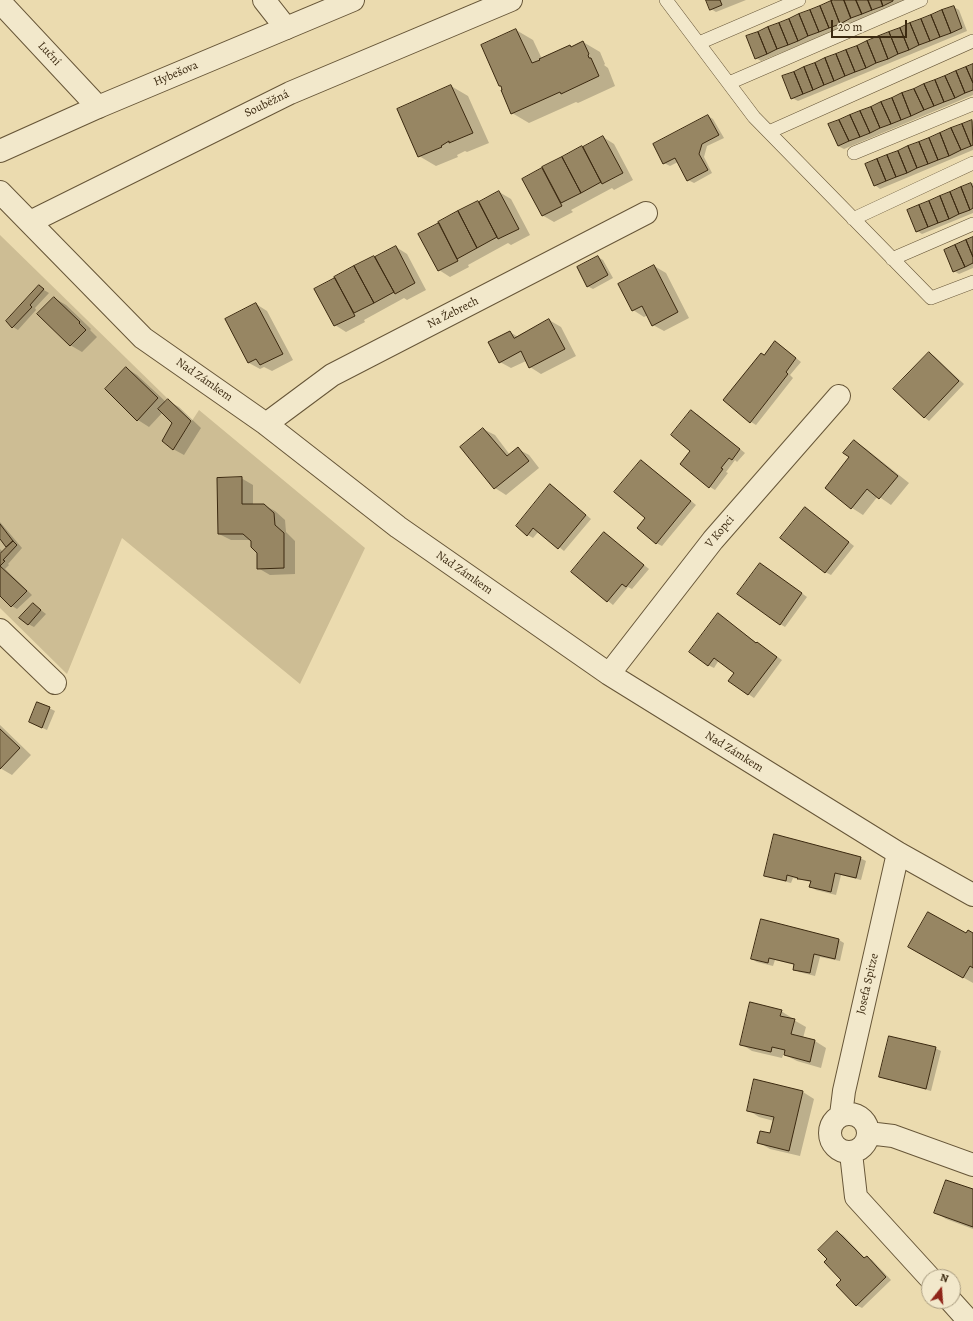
<!DOCTYPE html>
<html>
<head>
<meta charset="utf-8">
<style>
  body { margin:0 }
  #map { position:relative; width:973px; height:1321px; overflow:hidden; background:#ebdbaf; font-family:Alegreya,serif }
  canvas { display:block }
  .north { position:absolute; left:921px; top:1269px; width:40px; height:40px; box-sizing:border-box; background:#f2e8cb; border:1px solid #a99c80; border-radius:50%; rotate:17deg; font-size:11px; font-weight:700; line-height:16px; text-align:center; color:#3b2910 }
  .north::after { content:''; display:block; margin:auto; width:14px; height:18px; background:#8f2418; clip-path:polygon(50% 0,100% 100%,50% 72%,0 100%) }
  .scale { position:absolute; left:831px; top:20px; width:76px; height:18px; box-sizing:border-box; border:2px solid #3b2910; border-top:0; padding-left:5px; font-size:12px; line-height:14px; white-space:nowrap; color:#3b2910; -webkit-text-stroke:3px #f2e8cb; paint-order:stroke }
</style>
</head>
<body>
<div id="map">
<canvas width="973" height="1321"></canvas>
<div class="north">N</div>
<div class="scale">20 m</div>
</div>
<script>
const context = document.querySelector('canvas').getContext('2d');
context.lineJoin = 'round';
function fillPath(path, color) { context.fillStyle = color; context.fill(path, 'evenodd'); }
function stroke(path, color, width, dash) { context.strokeStyle = color; context.lineWidth = width; context.lineCap = dash ? 'butt' : 'round'; context.setLineDash(dash || []); context.stroke(path); }
function label(font, color, halo, rows, align = 'center') {
  context.font = font + ' Alegreya,serif'; context.lineWidth = 3; context.setLineDash([]); context.textBaseline = 'middle'; context.strokeStyle = halo; context.fillStyle = color; for (const [text, x, y, turn = 0] of rows) {
    context.save(); context.translate(x, y); context.rotate((+turn || 0) * Math.PI / 180); context.textAlign = isNaN(turn) ? turn : align; if (halo) context.strokeText(text, 0, 0); context.fillText(text, 0, 0); context.restore();
  }
}
fillPath(new Path2D(`
  M0 235 168 399 159 409 172 423 162 441 173 450 199 410 365 548 300 684 122 538 67 674 0 608Z`), '#cdbd94');
fillPath(new Path2D(`
  M707 0H746L716 12 711 9Z
  M837 0H909L761 61 756 58Z
  M954 7 959 10 967 31 798 101 792 98Z
  M516 30 533 40 542 59 570 46 572 47 583 42 600 52 605 64 604 65 608 68 615 86 578 103 576 102 529 123 512 113 502 87 500 86Z
  M973 65V95L844 149 838 146Z
  M451 86 468 96 489 143 467 152 465 151 457 155 458 157 436 166 419 156Z
  M708 116 713 119 724 138 707 146 704 157 712 173 694 183 688 180 678 162 670 166 664 163Z
  M973 121V150L880 189 875 185 866 164Z
  M603 137 614 144 633 180 614 190 612 188 571 210 573 212 554 222 542 215 523 180 544 169 543 168Z
  M973 183V213L922 234 917 231 908 210Z
  M499 192 511 199 530 235 511 245 508 243 468 265 469 267 450 277 439 270 478 202 480 203Z
  M973 239V268L959 274 954 271Z
  M396 247 407 254 426 290 407 300 404 298 364 320 365 322 346 332 335 325 316 289 374 257 376 258Z
  M598 257 603 260 613 278 593 289 587 286Z
  M654 266 666 273 689 318 664 331 653 325 648 315 644 317 633 310Z
  M39 287 49 293 35 308 36 310 18 330 13 327Z
  M54 298 66 305 91 329 90 330 97 337 82 352 70 345Z
  M256 304 267 311 293 360 272 371 264 367 260 369 249 363 226 320Z
  M549 320 561 327 576 356 541 374 530 367 526 361 511 368 500 362 510 332 518 337Z
  M780 345 801 362 790 375 793 378 756 425 751 422 764 356Z
  M929 353 934 356 964 384 929 421 924 417Z
  M126 368 137 375 166 402 168 401 179 407 201 428 184 455 173 449V423L163 412 149 427 138 420Z
  M697 414 745 453 737 462 735 460 726 472 728 473 715 490 710 487 692 451Z
  M483 429 495 435 510 455 518 449 529 455 539 468 506 495 495 488 461 447Z
  M854 441 865 448 909 483 891 505 878 496 863 515 852 508 826 488 851 457Z
  M641 461 646 464 696 505 662 546 656 543Z
  M241 478 253 485V505H264L275 511 285 520 286 532 295 541V574L270 575 258 568V553L251 540H231L219 534Z
  M550 485 555 488 591 519 564 551 539 531 533 538 528 535Z
  M805 508 854 546 831 575 825 572Z
  M0 522 22 548 8 564 9 565 5 569 32 595 17 609 12 606 0 595V549L3 552 8 547 0 537Z
  M609 537 649 569 632 589 628 587 613 605 572 572Z
  M766 567 807 597 785 627 780 624Z
  M33 604 46 614 34 627 28 624Z
  M723 618 757 643 782 660 754 698 729 681 736 672 719 660 714 668 708 665Z
  M49 708 55 711 47 730 30 722Z
  M0 725 31 755 12 775 0 768Z
  M860 858 866 861 861 880 841 875 836 895 816 890 810 886 811 882 793 878 791 883 771 878 765 875Z
  M761 921 839 940 844 943 840 961 820 957 815 976 799 972 794 969 795 965 775 960 773 966 757 962 752 959Z
  M966 934H973V983L910 947Z
  M781 1011 792 1018V1019L806 1027 803 1038 815 1041 826 1048 821 1068 797 1061 785 1055 786 1053 784 1052 782 1058 752 1051 741 1044Z
  M935 1048 941 1051 931 1091 886 1079 880 1076Z
  M803 1092 814 1099 800 1156 770 1149 758 1142 770 1134 774 1121 759 1117 748 1110Z
  M973 1190V1229L946 1219 935 1212Z
  M838 1232 843 1235 865 1258 867 1257 872 1260 891 1280 862 1308 856 1305 843 1280 829 1259Z`), '#0003');
const building = new Path2D(`
  M706 0H720L722 5 710 10Z
  M834 0H844L851 18 840 24 831 1Z
  M844 0H856L862 14 851 18Z
  M856 0H868L872 10 862 14Z
  M868 0H881L883 6 872 10Z
  M881 0H893V1L883 6Z
  M831 1 840 24 829 28 820 6Z
  M820 6 829 28 819 32 810 10Z
  M954 6 962 28 951 33 942 10Z
  M810 10 819 32 808 36 799 14Z
  M942 10 951 33 940 37 931 15Z
  M799 14 808 36 798 41 789 19Z
  M931 15 940 37 930 41 921 19Z
  M789 19 798 41 788 45 779 23Z
  M921 19 930 41 919 45 910 23Z
  M779 23 788 45 777 49 768 27Z
  M910 23 919 45 909 50 900 28Z
  M768 27 777 49 767 54 758 32Z
  M900 28 909 50 898 54 889 32Z
  M516 29 532 63 540 60 539 59 570 45 571 47 583 41 589 54 588 55 589 58H591L599 76 561 94 560 92 511 114 501 90H502L501 86H499L481 45Z
  M758 32 767 54 755 59 746 36Z
  M889 32 898 54 888 59 879 36Z
  M879 36 888 59 876 63 867 41Z
  M867 41 876 63 866 68 857 46Z
  M857 46 866 68 855 72 846 50Z
  M846 50 855 72 845 76 836 54Z
  M836 54 845 76 834 81 825 58Z
  M825 58 834 81 824 85 815 63Z
  M815 63 824 85 813 90 804 67Z
  M973 64V83L966 67Z
  M804 67 813 90 803 94 794 72Z
  M966 67 973 83V90L965 93 956 71Z
  M956 71 965 93 955 98 945 76Z
  M794 72 803 94 791 99 782 76Z
  M945 76 955 98 944 102 935 80Z
  M935 80 944 102 934 106 924 84Z
  M924 84 934 106 924 110 914 89Z
  M451 85 473 133 449 143V141L441 146 442 147 418 157 397 109Z
  M914 89 924 110 911 116 902 93Z
  M902 93 911 116 901 120 892 98Z
  M892 98 901 120 891 124 881 102Z
  M881 102 891 124 880 128 871 107Z
  M871 107 880 128 870 133 860 111Z
  M860 111 870 133 860 137 850 115Z
  M708 115 719 135 702 144 699 154 708 170 687 181 675 158 663 164 653 144Z
  M850 115 860 137 849 141 839 120Z
  M839 120 849 141 838 146 828 124Z
  M972 120 973 145 971 146 962 124Z
  M962 124 971 146 961 150 951 128Z
  M951 128 961 150 949 156 940 133Z
  M940 133 949 156 938 160 929 138Z
  M603 136 623 173 602 184 583 147Z
  M929 138 938 160 928 164 919 142Z
  M919 142 928 164 917 168 908 146Z
  M582 146 601 182 581 193 562 157Z
  M908 146 917 168 907 173 898 151Z
  M898 151 907 173 896 177 887 155Z
  M887 155 896 177 886 181 877 159Z
  M562 157 581 193 561 203 542 167Z
  M877 159 886 181 874 186 865 164Z
  M542 168 562 206 542 216 522 179Z
  M971 183 973 188V208L970 210 961 187Z
  M961 187 970 210 959 214 950 192Z
  M499 191 519 229 498 239 479 202Z
  M950 192 959 214 949 219 940 196Z
  M940 196 949 219 938 223 929 201Z
  M478 201 497 237 477 248 458 211Z
  M929 201 938 223 928 227 919 205Z
  M919 205 928 227 916 232 907 210Z
  M458 211 477 248 457 259 438 222Z
  M439 223 458 261 438 271 418 234Z
  M973 237V257L966 240Z
  M966 240 973 257V263L965 267 955 245Z
  M955 245 965 267 953 272 944 250Z
  M396 246 415 283 395 294 375 257Z
  M374 256 394 292 374 303 354 266Z
  M598 256 608 275 587 287 577 267Z
  M654 265 678 312 652 326 642 306 632 311 618 284Z
  M354 266 374 303 354 313 334 277Z
  M335 278 355 316 334 326 314 289Z
  M39 285 44 289 30 305 32 307 12 328 6 321Z
  M54 297 80 322 79 323 86 330 70 346 37 314Z
  M256 303 283 354 260 365 256 359 248 363 225 319Z
  M549 319 565 349 529 368 521 351 499 363 488 342 510 331 514 338Z
  M775 341 796 358 786 372 788 374 750 423 723 400 761 353 764 355Z
  M929 352 959 381 924 418 893 389Z
  M126 367 158 398 137 421 105 389Z
  M168 399 191 421 173 450 162 441 172 423 158 409Z
  M691 410 740 449 732 460 729 458 721 468 723 469 709 488 680 464 690 451 671 435Z
  M483 428 507 456 518 447 529 461 494 489 460 447Z
  M854 440 898 476 879 499 867 489 851 509 825 488 849 457 843 453Z
  M641 460 691 501 656 544 637 528 645 518 614 492Z
  M242 477V504H264L274 513 275 525 284 533V568L257 569V553L251 547V541L243 534H218L217 478Z
  M550 484 586 515 558 549 533 528 527 536 516 526Z
  M805 507 849 542 825 573 780 538Z
  M0 524 13 541 6 547 0 539Z
  M604 532 644 565 626 587 622 584 607 602 571 572Z
  M13 541 17 545 3 560 5 561 0 566 27 591 11 607 0 596V554Z
  M760 563 802 593 780 625 737 594Z
  M33 603 41 610 28 625 19 618Z
  M718 613 756 643 757 642 777 657 748 695 728 681 734 673 714 658 708 666 689 652Z
  M37 702 50 707 42 728 29 722Z
  M0 729 20 748 0 769Z
  M774 834 861 857 856 878 835 873 831 892 809 887 811 881 799 879H797L798 878 787 875 786 881 764 876Z
  M928 912 966 933 968 930 973 933V968L970 966 963 978 908 947Z
  M761 919 839 939 835 959 814 954 810 973 793 970 794 964 769 958 768 963 751 959Z
  M750 1002 782 1010 780 1016 795 1019 791 1034 815 1040 810 1062 784 1055 785 1050 772 1047 771 1052 740 1045Z
  M889 1036 936 1047 926 1089 879 1077Z
  M754 1079 803 1091 789 1151 757 1143 760 1131 770 1133 774 1117 747 1111Z
  M946 1180 973 1189V1227L934 1213Z
  M837 1231 864 1258 867 1256 886 1277 856 1306 836 1285 841 1280 824 1262 827 1259 818 1250Z`);
fillPath(building, '#978663');
stroke(building, '#3b2910', 1);
const service = new Path2D(`
  M666 0 754 117 931 298 973 282
  M699 43 799 0
  M729 83 921 0
  M769 132 973 41
  M854 153 973 104
  M853 219 973 163
  M892 259 973 224`);
const minor = new Path2D(`
  M264 0 286 28
  M0 2 98 107
  M0 192 143 338 266 424 398 527 609 674 898 853 973 895
  M30 222 290 93 511 0
  M266 424 332 375 646 213
  M0 630 55 683
  M609 674 713 540 839 396
  M830 1133a19 19 0 1 1 38 0a19 19 0 1 1-38 0Z
  M841 1115 844 1091 898 853
  M868 1133 893 1136 973 1165
  M851 1153 856 1197 929 1277
  M951 1301 969 1321`);
const tertiary = new Path2D(`
  M0 151 98 107 353 0`);
stroke(service, '#675638', 14);
stroke(minor, '#675638', 24);
stroke(tertiary, '#675638', 24);
stroke(service, '#f2e8cb', 13);
stroke(minor, '#f2e8cb', 22);
stroke(tertiary, '#f2e8cb', 22);
label('12px', '#3b2910', '#f2e8cb', [
  ["Luční",49,54,47],
  ["Hybešova",176,74,-23],
  ["Souběžná",267,104,-26],
  ["Na Žebrech",453,313,-27],
  ["Nad Zámkem",204,380,35],
  ["V Kopci",720,532,-50],
  ["Nad Zámkem",464,573,35],
  ["Nad Zámkem",734,752,32],
  ["Josefa Spitze",868,984,-77]
]);
</script>
</body>
</html>
